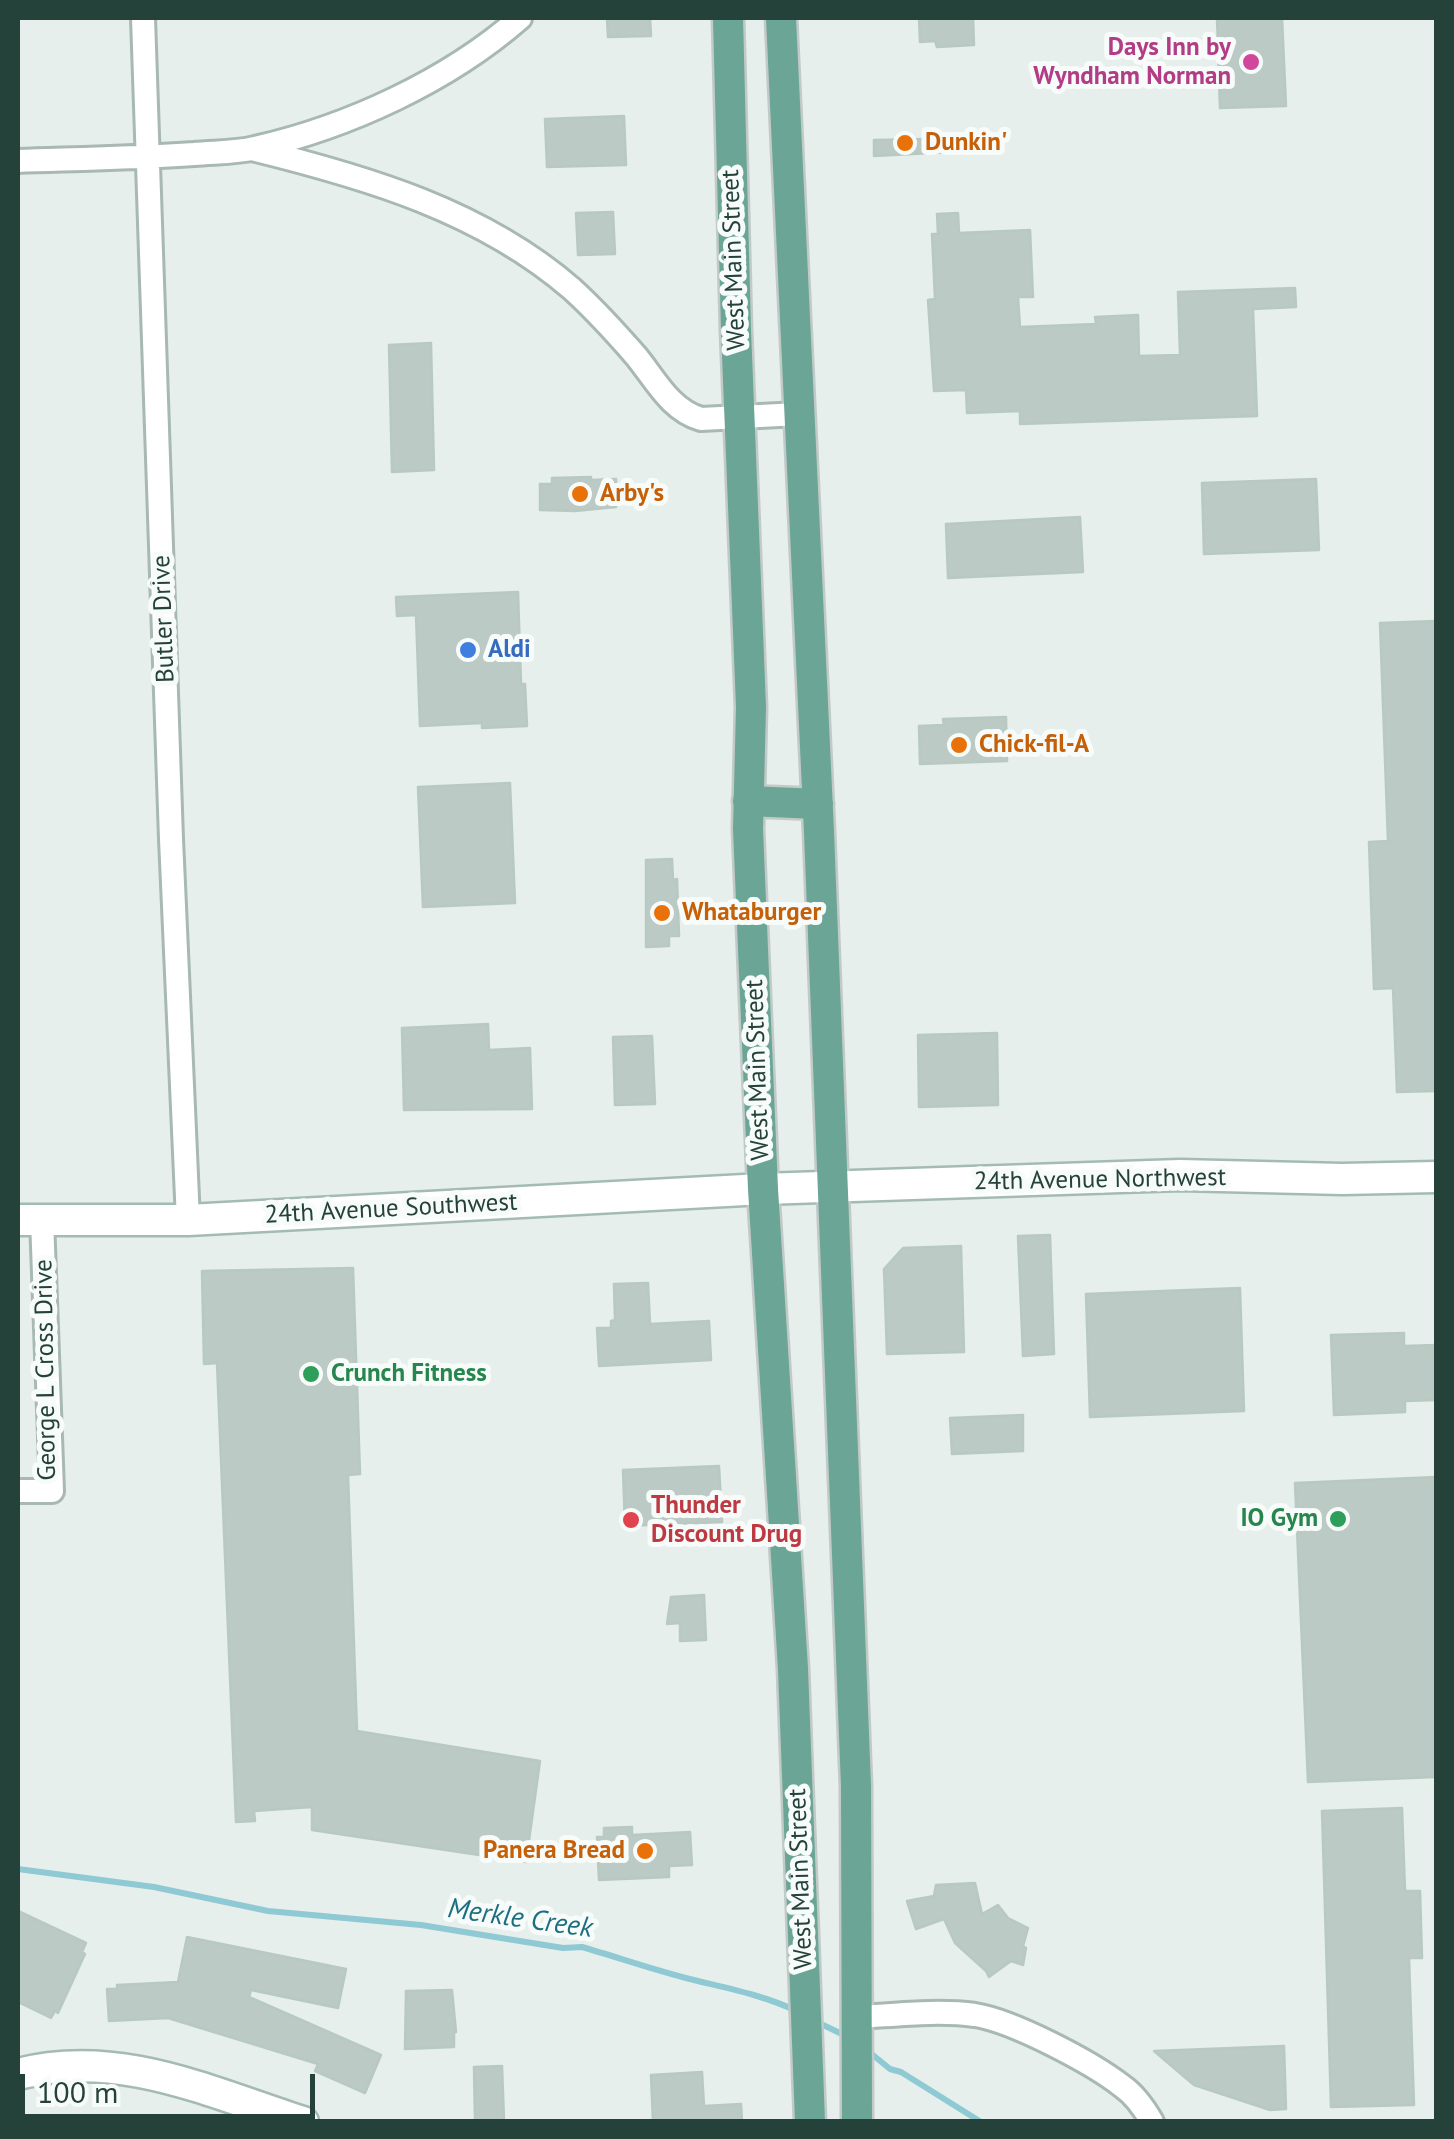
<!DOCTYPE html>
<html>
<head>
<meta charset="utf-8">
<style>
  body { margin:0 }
  #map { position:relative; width:1454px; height:2139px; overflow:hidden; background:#e6efeb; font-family:"PT Sans",sans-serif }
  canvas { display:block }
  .frame { position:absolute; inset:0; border:20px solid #24423a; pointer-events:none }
  .scale { position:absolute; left:20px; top:2074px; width:295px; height:45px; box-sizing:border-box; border:5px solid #24423a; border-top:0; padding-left:12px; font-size:30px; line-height:35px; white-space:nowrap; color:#24423a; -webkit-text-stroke:8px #f7fbf9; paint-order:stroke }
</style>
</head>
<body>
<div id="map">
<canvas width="1454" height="2139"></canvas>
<div class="frame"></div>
<div class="scale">100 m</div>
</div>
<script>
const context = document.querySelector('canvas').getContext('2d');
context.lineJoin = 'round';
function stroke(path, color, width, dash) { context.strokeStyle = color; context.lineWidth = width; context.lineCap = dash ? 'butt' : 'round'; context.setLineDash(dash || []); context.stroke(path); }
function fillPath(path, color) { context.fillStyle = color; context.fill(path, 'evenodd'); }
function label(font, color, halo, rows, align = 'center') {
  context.font = font + ' "PT Sans",sans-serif'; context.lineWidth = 10; context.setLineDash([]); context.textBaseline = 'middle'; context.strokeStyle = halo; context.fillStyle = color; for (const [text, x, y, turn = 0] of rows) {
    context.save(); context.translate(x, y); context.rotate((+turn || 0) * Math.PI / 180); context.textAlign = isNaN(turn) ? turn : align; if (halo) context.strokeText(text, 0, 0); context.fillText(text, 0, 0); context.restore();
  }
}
stroke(new Path2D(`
  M18 1869 154 1887 268 1911 421 1925 563 1948 582 1947C620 1958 657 1971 694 1980 731 1989 762 1995 797 2011
  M817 2022 846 2036
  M868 2051 890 2069 901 2072 981 2122`), '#8ec9d4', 6);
const building = new Path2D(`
  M607 18H650L651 36 608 37Z
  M919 18H973L974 45 937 47 935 41 920 42Z
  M1217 18H1282L1286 106 1220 108Z
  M624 116 626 165 547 167 545 119Z
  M928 139H950L951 152 874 156V140Z
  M613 212 615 254 578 255 576 213Z
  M958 213 959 233 1030 230 1033 297H1018L1020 327 1096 324 1095 317 1138 315 1139 356 1180 355 1178 292 1295 288 1296 307 1253 309 1257 416 1020 424V411L967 413 966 390 934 391 928 300 935 299 932 234H938L937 214Z
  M431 343 434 470 392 472 389 345Z
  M591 477V480L616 479V507L575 511 540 510V484H552V478Z
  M1316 479 1319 550 1204 554 1202 483Z
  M1080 517 1083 572 948 578 946 524Z
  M518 592 521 684H525L527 726 482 728V723L420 726 416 615 397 616 396 597Z
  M1436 621V1091L1397 1092 1393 988 1374 989 1369 842 1388 841 1380 623Z
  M1006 717 1007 761 920 764 919 726 944 725 943 719Z
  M510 783 515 903 423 907 418 787Z
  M672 859 673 880 677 879 679 936H669V946L646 947V860Z
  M488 1024 489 1050 530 1048 532 1109 404 1110 402 1028Z
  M997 1033 998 1105 919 1107 918 1035Z
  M652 1036 655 1104 615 1105 613 1037Z
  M1050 1235 1054 1354 1023 1356 1018 1236Z
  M961 1246 964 1352 887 1354 884 1269 903 1248Z
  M353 1268 360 1474 348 1475 357 1731 540 1761 526 1862 312 1830V1807L254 1811 255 1821 236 1822 217 1363 204 1364 202 1271Z
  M648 1283 650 1324 709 1321 711 1360 599 1366 597 1328H611V1321L615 1320 614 1284Z
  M1240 1288 1244 1411 1090 1417 1086 1294Z
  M1404 1333V1346L1436 1345V1400L1405 1401V1412L1334 1415 1331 1335Z
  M1023 1415V1451L952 1454 950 1418Z
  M719 1466 722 1522 625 1526 623 1470Z
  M1436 1477V1777L1308 1782 1295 1483Z
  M704 1595 706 1640 680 1641V1623L667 1624 671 1597Z
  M1402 1808 1405 1891H1420L1422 1958H1409L1414 2105 1331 2107 1322 1811Z
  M632 1827V1835L690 1832 692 1865 669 1866V1877L599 1880 597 1837H604V1828Z
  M975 1883 982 1914 998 1905 1008 1918 1028 1928 1023 1946 1026 1948 1023 1965 1011 1961 989 1977 986 1971 955 1943 944 1919 916 1929 907 1901 934 1896 936 1885Z
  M18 1911 86 1943 82 1952 85 1954 58 2013 55 2011 51 2018 18 2002Z
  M187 1937 346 1969 338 2008 251 1990 249 1997 381 2055 365 2093 315 2071 318 2064 168 2018 109 2021 107 1989H117V1985L178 1982Z
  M452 1990 456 2032H454V2047L405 2049 406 1991Z
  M1284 2046 1286 2109 1270 2110 1194 2085 1154 2051Z
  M502 2066 504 2120 475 2121 474 2067Z
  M702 2072 704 2106 741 2104 742 2122H653L651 2075Z`);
fillPath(building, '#bbcac4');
stroke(building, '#b8c9c2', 2.5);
const street = new Path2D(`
  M143 18 171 839 188 1220
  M252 149C366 177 482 211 572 289 595 310 616 333 636 356 655 379 670 410 701 419L799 414
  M18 161C76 159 135 158 194 154 213 152 235 153 255 148 348 127 448 81 520 18
  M18 1491H52L42 1219
  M858 2017C896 2015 937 2010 975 2015 1013 2021 1091 2062 1122 2086 1135 2095 1144 2108 1152 2122`);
const secondary = new Path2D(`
  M18 1220H188L763 1189 1180 1175 1342 1179 1436 1177
  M18 2074C118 2048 209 2092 303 2122`);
const primary = new Path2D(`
  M728 18 736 330 751 707 748 829 763 1189 793 1669 810 2122
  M781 18 819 832 856 1786 857 2122
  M748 801 818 804`);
stroke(street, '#a8b8b2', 28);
stroke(secondary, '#a4bbb3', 35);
stroke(primary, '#c2cac8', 35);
stroke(street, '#fff', 22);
stroke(secondary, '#fff', 30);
stroke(primary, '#6aa596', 30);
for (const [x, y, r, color] of [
  [1251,62,10,"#d1479c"],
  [905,143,10,"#e8710a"],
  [580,494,10,"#e8710a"],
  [468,650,10,"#3f7fe0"],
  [959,745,10,"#e8710a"],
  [662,913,10,"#e8710a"],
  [311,1374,10,"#2e9e5b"],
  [1338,1519,10,"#2e9e5b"],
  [631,1520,10,"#e0444e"],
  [645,1851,10,"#e8710a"]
]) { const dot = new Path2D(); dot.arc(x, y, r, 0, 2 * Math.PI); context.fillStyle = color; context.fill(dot); stroke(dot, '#f7fbf9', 4); }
label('bold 25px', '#b23c85', '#f7fbf9', [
  ["Days Inn by",1231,48],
  ["Wyndham Norman",1231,77]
], 'right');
label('bold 25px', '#c56008', '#f7fbf9', [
  ["Dunkin'",925,143],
  ["Arby's",600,494],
  ["Chick-fil-A",979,745],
  ["Whataburger",682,913],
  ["Panera Bread",625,1851,"right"]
], 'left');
label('25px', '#24423a', '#f7fbf9', [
  ["West Main Street",734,260,-92],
  ["Butler Drive",164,619,-92],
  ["West Main Street",758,1070,-92],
  ["24th Avenue Northwest",1100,1180,-1],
  ["24th Avenue Southwest",391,1209,-3],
  ["George L Cross Drive",46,1370,-91],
  ["West Main Street",801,1879,-92]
]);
label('bold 25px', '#366cbe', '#f7fbf9', [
  ["Aldi",488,650]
], 'left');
label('bold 25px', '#27864d', '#f7fbf9', [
  ["Crunch Fitness",331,1374],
  ["IO Gym",1318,1519,"right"]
], 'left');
label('bold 25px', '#be3a42', '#f7fbf9', [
  ["Thunder",651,1506],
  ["Discount Drug",651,1535]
], 'left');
label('italic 28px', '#1c6f80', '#f7fbf9', [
  ["Merkle Creek",520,1919,8]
]);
</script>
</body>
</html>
